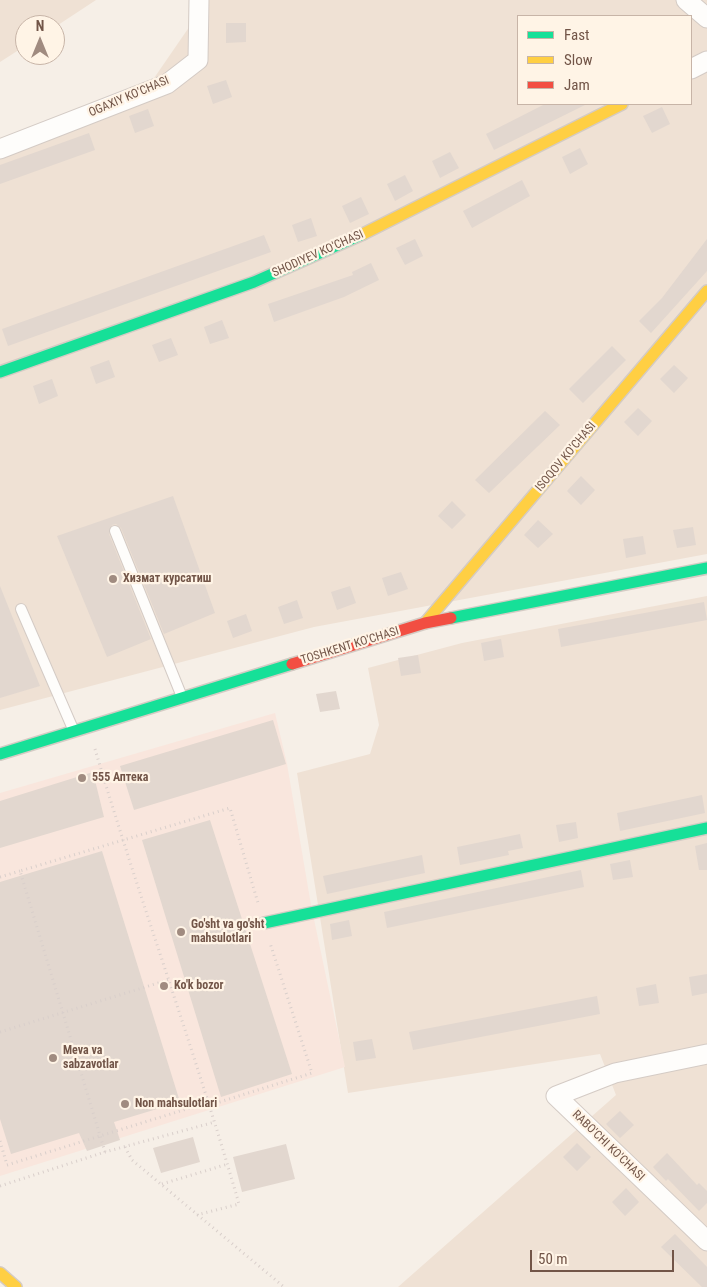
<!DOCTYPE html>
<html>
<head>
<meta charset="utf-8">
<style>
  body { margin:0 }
  #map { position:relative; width:707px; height:1287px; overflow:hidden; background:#f6efe7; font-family:"Roboto Condensed",sans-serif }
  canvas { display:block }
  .legend { position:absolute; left:517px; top:15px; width:175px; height:90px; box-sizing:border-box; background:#fff4e6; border:1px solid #c7b4a7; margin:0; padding:6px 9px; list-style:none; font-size:15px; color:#725548 }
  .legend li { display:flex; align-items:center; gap:10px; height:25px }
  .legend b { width:25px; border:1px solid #c7b4a7 }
  .north { position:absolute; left:15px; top:15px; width:50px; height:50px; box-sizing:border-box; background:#fff4e6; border:1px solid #c7b4a7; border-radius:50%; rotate:0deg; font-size:14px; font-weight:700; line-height:20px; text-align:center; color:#725548 }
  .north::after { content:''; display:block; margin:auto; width:18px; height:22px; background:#a08b80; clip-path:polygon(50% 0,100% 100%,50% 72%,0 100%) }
  .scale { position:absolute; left:530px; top:1250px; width:144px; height:22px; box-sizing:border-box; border:2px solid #725548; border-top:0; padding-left:6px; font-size:15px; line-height:18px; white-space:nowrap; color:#725548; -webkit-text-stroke:4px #fff4e6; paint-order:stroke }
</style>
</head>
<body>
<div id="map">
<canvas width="707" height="1287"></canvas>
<ul class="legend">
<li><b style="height:6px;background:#16e098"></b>Fast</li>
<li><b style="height:6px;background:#ffcf43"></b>Slow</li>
<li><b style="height:6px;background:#f24e42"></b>Jam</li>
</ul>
<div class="north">N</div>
<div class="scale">50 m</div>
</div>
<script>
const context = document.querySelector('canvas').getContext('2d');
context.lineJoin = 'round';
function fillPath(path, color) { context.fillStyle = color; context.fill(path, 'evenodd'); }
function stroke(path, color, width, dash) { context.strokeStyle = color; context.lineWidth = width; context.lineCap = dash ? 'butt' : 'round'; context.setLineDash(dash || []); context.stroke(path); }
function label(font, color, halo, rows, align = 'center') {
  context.font = font + ' "Roboto Condensed",sans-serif'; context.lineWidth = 4.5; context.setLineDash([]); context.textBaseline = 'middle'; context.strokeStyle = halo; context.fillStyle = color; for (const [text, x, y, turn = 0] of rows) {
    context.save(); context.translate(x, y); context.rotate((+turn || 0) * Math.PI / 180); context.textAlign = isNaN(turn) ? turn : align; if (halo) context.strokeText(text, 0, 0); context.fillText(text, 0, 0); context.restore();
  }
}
fillPath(new Path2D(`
  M0 0H96L55 27 25 25V46L0 62Z
  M195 0H707V554L314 627 0 710V140L150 84 194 20ZM518 16H691V104H518Z
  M707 596V1287H398L616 1095 600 1054 348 1093 297 773 370 754 379 725 368 668 462 643Z`), '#efe1d4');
fillPath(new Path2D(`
  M275 713 287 764 311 905 345 1067 0 1176V793Z`), '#f9e6dd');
fillPath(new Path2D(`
  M226 23H246V42L226 43Z
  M226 80 232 97 213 104 207 86Z
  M545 104H587L494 150 486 134Z
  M662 107 670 124 652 133 643 116Z
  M148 109 154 126 135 133 129 116Z
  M89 133 95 150 0 184V165Z
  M580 148 588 164 570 174 562 157Z
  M450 152 459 168 440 178 432 161Z
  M405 175 413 191 395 201 387 184Z
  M522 180 530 196 472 228 463 211Z
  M361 197 369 214 350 223 342 206Z
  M311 218 317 236 298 242 292 225Z
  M264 235 271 252 8 346 2 329Z
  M415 239 423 256 405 265 396 248Z
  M707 239V271L651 333 639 321 662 298Z
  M371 263 379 280 344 297 274 322 268 304 353 275 352 272Z
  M222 320 229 338 210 344 204 327Z
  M171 338 178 355 159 362 152 345Z
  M612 346 626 360 583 403 569 389Z
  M109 360 115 377 96 384 90 367Z
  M674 365 688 378 674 393 660 379Z
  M52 379 58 396 39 404 33 386Z
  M638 408 652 421 638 436 624 422Z
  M545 411 560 425 489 493 475 480Z
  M581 476 595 490 581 505 567 491Z
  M173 496 215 613 164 634 121 528 116 524 112 525 109 534 151 639 107 657 57 536Z
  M452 501 466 515 452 529 438 516Z
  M538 520 553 534 538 548 524 535Z
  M693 527 696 545 677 548 673 530Z
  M643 536 646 554 626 558 623 539Z
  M401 572 408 589 388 596 382 578Z
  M0 586 40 686 0 698Z
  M350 586 356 603 337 610 331 592Z
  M297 600 303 618 284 624 278 607Z
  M704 602 707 620 561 647 558 629Z
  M246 614 252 631 233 638 227 621Z
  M501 639 504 657 484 661 481 643Z
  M418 655 421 673 401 676 398 658Z
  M336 691 340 709 320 712 316 694Z
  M273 720 286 764 134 810 120 766Z
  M93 772 104 817 0 848V801Z
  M702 795 705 813 620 831 617 813Z
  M210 820 292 1074 221 1097 142 840Z
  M576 822 578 838 559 842 556 825Z
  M520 834 523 848 508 851 509 855 460 865 457 847Z
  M707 843V870H699L695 846Z
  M102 851 180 1102 114 1122 120 1140 87 1151 79 1133 11 1154 0 1119V882Z
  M422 855 425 873 327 894 323 876Z
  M630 860 633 877 613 880 610 864Z
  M581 870 584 887 387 928 384 912Z
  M349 920 352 936 332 940 330 924Z
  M707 974V993L692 996 689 977Z
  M656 984 659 1003 639 1006 636 988Z
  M597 996 600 1014 413 1050 409 1032Z
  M372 1039 376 1058 356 1061 353 1042Z
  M620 1111 634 1125 620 1138 606 1124Z
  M193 1137 200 1162 161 1173 153 1148Z
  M577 1143 591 1157 577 1171 563 1157Z
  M286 1144 295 1179 242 1192 233 1157Z
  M667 1153 697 1185 699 1183 707 1191V1203L699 1211 668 1179 666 1181 653 1167Z
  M626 1188 639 1202 625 1216 612 1202Z
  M675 1234 707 1267V1287H702L661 1247Z`), '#e2d7cf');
const lane = new Path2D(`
  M115 531 182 697
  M21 609 73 729`);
const street = new Path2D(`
  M686 0 707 18
  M691 69 707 61
  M0 149 167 84 198 60 199 0
  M707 1054 615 1073 556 1096 707 1241`);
const fast = new Path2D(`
  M0 372 254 282 363 234
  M451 618 707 568
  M0 754 292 664
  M264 923 707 828`);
const slow = new Path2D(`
  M363 234 622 104
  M425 623 707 291
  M0 1273 16 1287`);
const jam = new Path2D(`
  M292 664 425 623 451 618`);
stroke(lane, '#d4cbc5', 12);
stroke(street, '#d4cbc5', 21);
stroke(fast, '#d4cbc4', 14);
stroke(slow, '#d4cbc4', 14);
stroke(jam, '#d4cbc4', 14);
stroke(new Path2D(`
  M95 749C140 901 195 1051 239 1204L197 1215
  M0 877 20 871
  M0 1032 168 980
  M210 1105 312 1073 270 943
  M0 1141 7 1165 209 1102
  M125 1147 132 1160 284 1287
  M105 1152 20 871 230 808 258 903
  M162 1184 228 1164
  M0 1186 105 1152 215 1122`), '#d9cfcb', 3, [1, 4]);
stroke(lane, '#fefdfb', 10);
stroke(street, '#fefdfb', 19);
stroke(fast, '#16e098', 11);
stroke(slow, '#ffcf43', 11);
stroke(jam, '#f24e42', 11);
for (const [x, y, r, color] of [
  [113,579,5,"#a08b80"],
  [82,778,5,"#a08b80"],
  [181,932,5,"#a08b80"],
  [164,986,5,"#a08b80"],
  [53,1058,5,"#a08b80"],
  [125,1104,5,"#a08b80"]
]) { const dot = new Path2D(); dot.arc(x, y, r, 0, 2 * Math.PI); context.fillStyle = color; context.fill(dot); stroke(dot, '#fff4e6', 2); }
label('12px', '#725548', '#fff4e6', [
  ["OGAXIY KO'CHASI",129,97,-23],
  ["SHODIYEV KO'CHASI",318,254,-24],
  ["ISOQOV KO'CHASI",566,457,-50],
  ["TOSHKENT KO'CHASI",350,646,-17],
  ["RABO'CHI KO'CHASI",608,1146,44]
]);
label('bold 12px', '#725548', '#fff4e6', [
  ["Хизмат курсатиш",123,579],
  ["555 Аптека",92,778],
  ["Go'sht va go'sht",191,925],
  ["mahsulotlari",191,939],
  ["Ko'k bozor",174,986],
  ["Meva va",63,1051],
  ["sabzavotlar",63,1065],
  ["Non mahsulotlari",135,1104]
], 'left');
</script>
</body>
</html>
